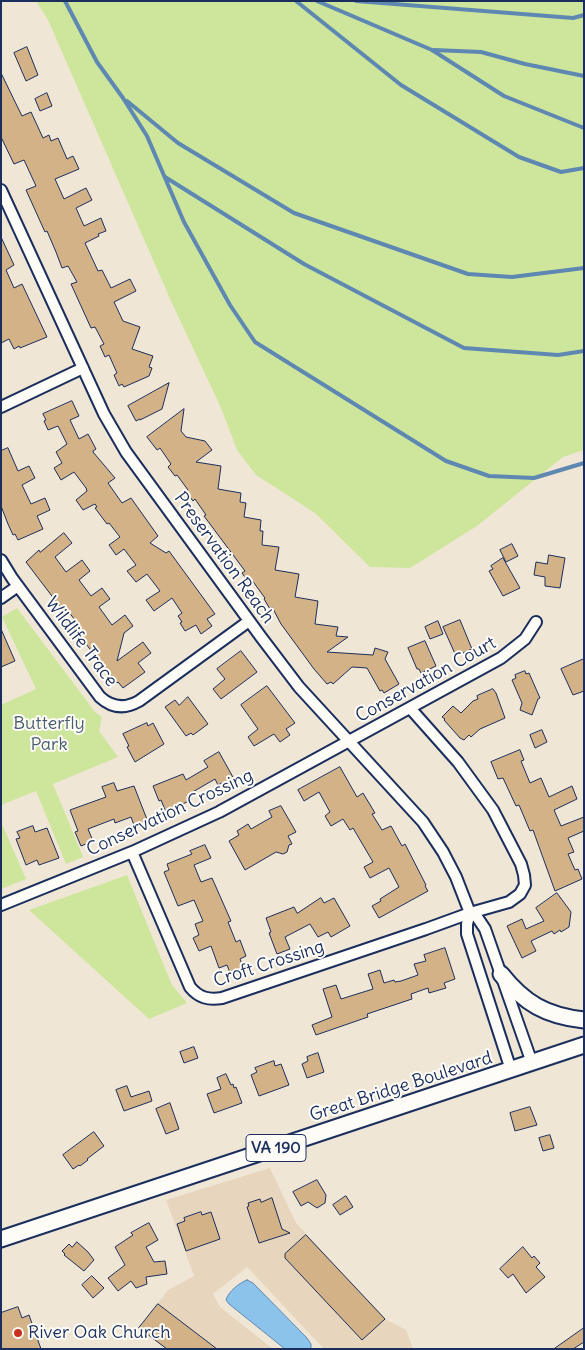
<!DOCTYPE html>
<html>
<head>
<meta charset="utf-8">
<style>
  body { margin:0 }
  #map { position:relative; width:585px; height:1350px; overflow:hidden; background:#f0e6d5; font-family:Delius,sans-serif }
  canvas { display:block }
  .frame { position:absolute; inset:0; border:2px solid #1b2f5e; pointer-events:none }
</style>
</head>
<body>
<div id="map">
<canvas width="585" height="1350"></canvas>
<div class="frame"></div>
</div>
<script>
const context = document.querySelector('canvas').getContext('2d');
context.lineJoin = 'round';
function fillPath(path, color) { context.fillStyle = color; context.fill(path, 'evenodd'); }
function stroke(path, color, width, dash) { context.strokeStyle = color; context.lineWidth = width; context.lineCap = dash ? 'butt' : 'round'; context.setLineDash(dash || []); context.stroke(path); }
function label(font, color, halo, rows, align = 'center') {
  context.font = font + ' Delius,sans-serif'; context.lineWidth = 4; context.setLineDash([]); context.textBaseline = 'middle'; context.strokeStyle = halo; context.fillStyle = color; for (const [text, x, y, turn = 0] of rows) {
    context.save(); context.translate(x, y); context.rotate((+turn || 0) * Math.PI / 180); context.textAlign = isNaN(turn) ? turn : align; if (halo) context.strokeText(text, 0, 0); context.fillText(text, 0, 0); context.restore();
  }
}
fillPath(new Path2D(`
  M270 1168 296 1223 387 1320 406 1330 413 1349H324L247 1267 213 1294 220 1307 273 1349H166L139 1328 168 1290 194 1276 166 1200Z`), '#e7d6bd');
fillPath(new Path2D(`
  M36 1H584V450L563 457 477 526 410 568 370 567 315 513 256 475 237 450 221 408 171 301 48 20Z
  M17 608 95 712 102 717 99 731 118 757 53 784 83 857 66 864 36 791 1 805V705L36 689 2 617Z
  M1 822 26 879 1 889Z
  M127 875 172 985 187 1003 149 1019 29 910Z`), '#cee69c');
const water = new Path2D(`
  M247 1280 253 1283 307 1338 311 1344V1349H285L229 1304 226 1300C228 1292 239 1283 247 1280Z`);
fillPath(water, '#8bc3ea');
stroke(water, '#5e88b2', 1);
stroke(new Path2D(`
  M65 1 97 62 123 98 147 136 184 222 230 305 255 342 446 461 489 476 534 478 584 463
  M296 1 401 85 519 157 561 172 584 168
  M317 1 432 50 504 96 584 128
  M356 1 573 18 584 15
  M434 50 481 52 525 64 584 76
  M127 101 178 143 294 213 468 274 512 277 584 268
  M165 177 304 264 464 348 558 355 584 351`), '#5e88b2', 4);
const building = new Path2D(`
  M27 47 38 75 26 81 14 53Z
  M1 73 22 116 31 112 43 138 49 135 51 141 58 138 67 159 73 156 79 169 55 179 64 199 86 188 92 200 76 208 84 226 101 218 106 231 98 234 99 236 85 243 98 271 102 270 111 288 130 279 136 291 114 302 123 321 140 327 132 349 153 356 149 367 152 368 149 376 124 387 122 384 119 386 114 375 117 373 109 355 105 357 100 346 104 344 95 327 91 328 71 284 77 282 68 266 62 268 56 252 47 231 45 232 26 190 36 186 24 160 14 164 1 137Z
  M47 93 52 106 40 111 35 99Z
  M1 237 14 265 6 270 14 288 22 284 47 337 20 348 19 346 14 349 9 339 1 343Z
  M169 383 162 409 140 420V419L136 421 128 406Z
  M72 401 79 416 70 420 79 439 88 434 96 449 93 451V452L115 478 108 483 122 503 131 498 158 536 150 543 166 553 169 551 215 614 207 619 212 626 201 634 196 625 185 631 180 623 182 622 178 616 182 613 172 598 154 611 146 600 160 591 147 574 136 582 127 571 136 565 124 549 116 555 109 545 120 537 109 523 107 524 95 508 97 507 95 504 83 510 76 500 87 491 86 488 74 472 61 480 54 468 62 463 56 452 67 444 58 426 48 430 44 421 46 420 43 414Z
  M184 409 181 431 186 437 205 441 212 450 196 462 221 466 218 489 241 493 240 502 246 503 244 517 261 520 260 531H263L262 545 279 547 275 570 299 574 295 597 318 601 315 624 338 627 336 636 348 637 327 652 373 655 375 648 388 652 385 659 399 684 384 693 382 690 380 691 367 668 352 667 333 684 331 682 327 684 314 669 281 624 272 607 270 609 264 599 265 598 254 583 252 580 249 583 242 573 245 571 204 516 206 515 195 499 193 501 186 492 188 490 177 475 175 476 168 467 171 464 160 448 157 450 147 437Z
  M8 448 18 471 29 466 35 478 22 485 31 504 45 498 50 510 37 516 43 529 18 540 15 534 13 535 8 524 1 506V451Z
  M64 533 72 543 55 557 66 572 82 560 90 571 79 580 91 596 102 588 110 599 99 607 112 625 125 615 133 626 124 633 117 661 143 642 151 653 138 663 145 672 123 688 118 682 117 683 86 644 72 622 75 620 64 606 61 608 26 562 39 550 40 552Z
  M512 544 518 556 506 562 500 550Z
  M549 555 565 558 560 588 545 586V577L534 575 536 562 547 564Z
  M503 558 520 588 503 596 489 571 493 569 491 566Z
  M460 620 472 649 456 656 443 627Z
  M438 621 443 634 430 639 425 627Z
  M1 629 15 661 1 667Z
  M425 641 436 666 421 673 419 669H417L408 648Z
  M241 651 257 672 221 699 213 689 225 679 217 669Z
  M584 659V691L573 695 561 669Z
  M525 671 526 674 529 673 540 698 538 699 532 715 520 710 522 703 512 680 516 678 515 675Z
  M267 686 295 723 286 729 290 735 280 742 274 734 254 746 248 737 258 729 241 705Z
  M493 689 496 693 505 718 480 729 471 737 469 735 464 740 460 738 444 720 445 719 442 717 453 706 461 713 473 701 478 699 477 696Z
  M188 697 208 724 193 735 191 733 186 736 165 707 175 700 179 705Z
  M147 723 148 726 153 723 164 744 135 762 127 747 129 746 123 734Z
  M542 730 547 742 535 748 530 735Z
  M520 750 524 760 521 761 530 783 541 778 549 797 572 786 577 799 554 810 561 826 584 817V831L568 838 574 852 568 854 575 870 578 869 582 879 555 891 533 830 530 831 519 805 516 806 503 778 498 779 491 762Z
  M219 752 234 779 225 784 224 782 218 785 215 779 191 793V800L166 812 161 800 159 801 153 786 183 774 186 780 208 767 204 761Z
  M340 767 357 797 363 793 375 813 372 814 382 830 391 826 402 846 405 844 426 885 425 886 428 891 379 918 372 906 381 901 380 899 399 887 389 868 370 878 364 867 373 862 353 828 350 830 343 819 331 826 325 816 330 812 319 792 304 801 298 790Z
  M114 783 117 791 134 786 148 822 135 828 131 817 115 823 114 819 88 829 93 841 81 846 75 832 78 831 70 810 106 797 102 787Z
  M281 806 296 832 288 836 292 844 289 845 287 852 283 854 276 852 245 870 229 841 239 835 237 831 248 824 251 829 272 817 269 811Z
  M33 826 35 832 47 828 59 858 39 865 37 860 26 865 16 839 20 838 17 832Z
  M205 845 211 858 194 865 201 882 212 878 231 921 228 922 236 942 240 940 246 956 240 959 244 969 231 975 227 965 219 968 211 946 199 951 193 938 199 935 195 924 203 921 194 900 178 906 164 872 169 870 167 864 192 854 190 851Z
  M557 893 571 912 569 927 561 932 560 930 554 934 552 931 531 941 536 951 522 958 507 926 522 919 526 929 544 921 536 908Z
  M321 898 324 903 334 898 350 926 331 937 328 932 318 937 310 924 285 937 290 949 277 954 269 933 271 932 266 918 294 907 297 913Z
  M445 948 455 979 444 983 446 988 429 993 428 988 411 994 412 999 367 1014 368 1017 316 1035 312 1025 332 1017 323 989 336 985 341 999 373 989 368 974 380 970 384 983 394 980 395 982 401 981 418 975 414 964 426 961 424 955Z
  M194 1047 198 1058 184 1063 180 1052Z
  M318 1053 324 1072 307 1078 302 1064 308 1061 307 1057Z
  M274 1061 275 1066 281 1064 289 1085 259 1096 251 1075 257 1072 255 1068Z
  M226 1074 231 1085 233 1084 234 1088 236 1087 242 1103 214 1113 207 1094 221 1089 217 1078Z
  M127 1086 131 1097 149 1091 152 1101 124 1111 116 1090Z
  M170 1103 179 1129 166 1134 156 1109Z
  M530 1107 537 1125 515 1131 510 1113Z
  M94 1132 104 1146 87 1159 88 1160 80 1166 79 1165 73 1169 63 1155Z
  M550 1135 554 1148 543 1151 539 1138Z
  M317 1180 326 1195 325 1203 317 1208 308 1202 301 1206 293 1192Z
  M346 1196 353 1207 340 1215 333 1205Z
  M272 1198 282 1229 290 1233 259 1243 247 1207 249 1206 248 1203 260 1199 261 1202Z
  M201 1212 202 1215 211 1212 220 1239 186 1251 177 1224 185 1221 184 1218Z
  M149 1223 158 1240 146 1247 154 1262 165 1261 167 1274 146 1277 147 1284 136 1288 131 1281 118 1291 108 1278 125 1265 115 1247 133 1235 131 1233Z
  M306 1235 385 1319 362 1340 285 1258V1254Z
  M77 1242 88 1252 94 1260 84 1271 64 1255 65 1254 62 1251 69 1244 72 1247Z
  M523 1247 532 1258 534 1256 540 1263 536 1267 545 1277 526 1293 513 1274 508 1278 500 1269Z
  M92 1276 104 1288 93 1298 82 1285Z
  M158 1304 217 1349H167L139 1328Z
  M18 1307 22 1318 29 1315 41 1349H1V1313Z
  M584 1328V1342L573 1349H554Z`);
fillPath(building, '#d2b286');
stroke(building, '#1b2f5e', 1);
const street = new Path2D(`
  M1 190 104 414 126 452 261 637 299 687 423 822 443 852 456 877 470 913
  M1 407 83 368
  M1 560 12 578 100 697C112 708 125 709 139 701L249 621
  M1 598 18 586
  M132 852 190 987C199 998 208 1000 222 998L426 929 470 913 509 902 520 894 525 885 524 875 521 864 493 810 458 762 410 708
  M1 905 132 852 219 812 501 658 525 639 536 622
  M511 1070 467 934V924L470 913 477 917 485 929 532 1063`);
const primary = new Path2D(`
  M501 974C524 1003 546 1016 584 1020
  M1 1239 584 1045`);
stroke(street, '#1b2f5e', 14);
stroke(primary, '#1b2f5e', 19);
stroke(street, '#fdfcf7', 10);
stroke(primary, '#fdfcf7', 15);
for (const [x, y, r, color] of [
  [18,1333,5,"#c8321e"]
]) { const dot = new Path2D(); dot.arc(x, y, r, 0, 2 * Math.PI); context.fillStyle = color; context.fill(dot); stroke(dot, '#fdfcf7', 2); }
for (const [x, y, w] of [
  [276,1148,60]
]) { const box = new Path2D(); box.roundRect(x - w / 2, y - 13.5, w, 27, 4); context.fillStyle = '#fdfcf7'; context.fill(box); stroke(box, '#1b2f5e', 1); }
label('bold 16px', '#1b2f5e', null, [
  ["VA 190",276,1148]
]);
label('18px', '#1b2f5e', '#fdfcf7', [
  ["Preservation Reach",224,558,54],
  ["Wildlife Trace",81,642,53],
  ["Conservation Court",426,680,-29],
  ["Conservation Crossing",170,813,-25],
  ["Croft Crossing",269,964,-18],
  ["Great Bridge Boulevard",401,1087,-18]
]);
label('18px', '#485d6e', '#fdfcf7', [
  ["Butterfly",49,724],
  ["Park",49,745]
]);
label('18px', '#1b2f5e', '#fdfcf7', [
  ["River Oak Church",28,1333]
], 'left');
</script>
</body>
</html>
